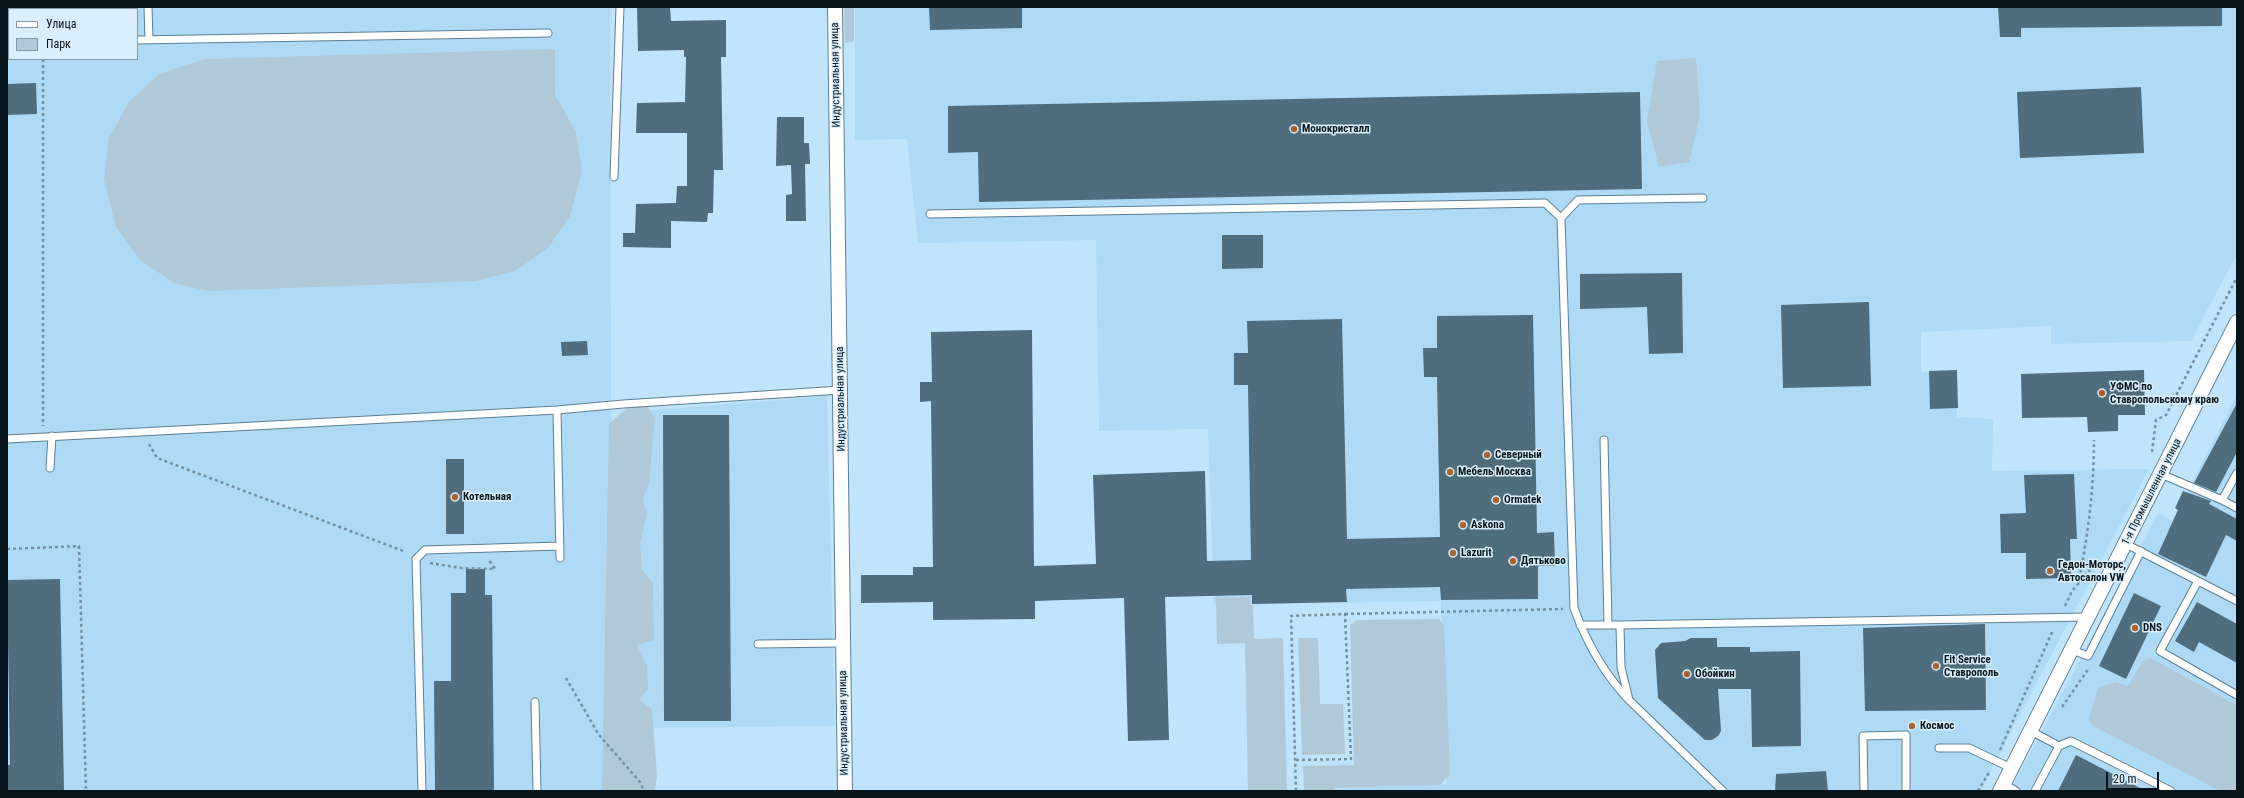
<!DOCTYPE html>
<html>
<head>
<meta charset="utf-8">
<style>
  body { margin:0 }
  #map { position:relative; width:2244px; height:798px; overflow:hidden; background:#c0e4fb; font-family:"Roboto Condensed",sans-serif }
  canvas { display:block }
  .frame { position:absolute; inset:0; border:8px solid #07141c; pointer-events:none }
  .legend { position:absolute; left:8px; top:8px; width:130px; height:52px; box-sizing:border-box; background:#d9effd; border:1px solid #8597a3; margin:0; padding:5px 7px; list-style:none; font-size:12px; color:#07141c }
  .legend li { display:flex; align-items:center; gap:8px; height:20px }
  .legend b { width:20px; border:1px solid #8597a3 }
  .scale { position:absolute; left:2106px; top:772px; width:53px; height:18px; box-sizing:border-box; border:2px solid #07141c; border-top:0; padding-left:5px; font-size:12px; line-height:14px; white-space:nowrap; color:#07141c; -webkit-text-stroke:3px #d9effd; paint-order:stroke }
</style>
</head>
<body>
<div id="map">
<canvas width="2244" height="798"></canvas>
<div class="frame"></div>
<ul class="legend">
<li><b style="height:5px;background:#fff"></b>Улица</li>
<li><b style="height:11px;background:#b1c8d7"></b>Парк</li>
</ul>
<div class="scale">20 m</div>
</div>
<script>
const context = document.querySelector('canvas').getContext('2d');
context.lineJoin = 'round';
function fillPath(path, color) { context.fillStyle = color; context.fill(path, 'evenodd'); }
function stroke(path, color, width, dash) { context.strokeStyle = color; context.lineWidth = width; context.lineCap = dash ? 'butt' : 'round'; context.setLineDash(dash || []); context.stroke(path); }
function label(font, color, halo, rows, align = 'center') {
  context.font = font + ' "Roboto Condensed",sans-serif'; context.lineWidth = 3; context.setLineDash([]); context.textBaseline = 'middle'; context.strokeStyle = halo; context.fillStyle = color; for (const [text, x, y, turn = 0] of rows) {
    context.save(); context.translate(x, y); context.rotate((+turn || 0) * Math.PI / 180); context.textAlign = isNaN(turn) ? turn : align; if (halo) context.strokeText(text, 0, 0); context.fillText(text, 0, 0); context.restore();
  }
}
fillPath(new Path2D(`
  M7 7H610L612 791H7ZM9 9H137V59H9Z
  M855 7H2237V254L2191 341 2051 344V326L1921 332V372L1956 371 1957 417 1993 419 1992 471 2149 469 1980 791H1333V789L1447 784 1441 601 1214 605 1208 429 1099 431 1096 240 918 243 907 139 855 140Z
  M2237 395V791H2010L2158 513 2172 521Z
  M827 396 835 726 634 728 631 412Z`), '#aedaf5');
fillPath(new Path2D(`
  M844 7H854V41L845 43Z
  M555 49V95L576 132 582 171 570 216 548 248 515 271 476 281 208 291 174 283 140 260 116 227 104 179 109 138 129 102 159 74 205 59Z
  M1696 58 1700 115 1689 162 1659 167 1647 121 1657 61Z
  M647 406 655 418 649 484 643 499 647 514 640 543 642 570 653 583 654 640 637 645 647 666 648 689 639 700 652 709 657 775 655 791H602L609 424 628 407Z
  M1250 597V605H1253L1254 639 1283 638 1287 791H1248L1245 643 1217 644 1216 598Z
  M1439 619 1444 626 1450 774 1440 785 1335 788 1334 791H1304L1303 766 1354 765 1350 625 1357 620Z
  M1298 638H1318L1320 704H1343L1345 754 1302 755Z
  M2150 658 2237 705V791H2221L2093 726 2089 719 2098 688 2115 682 2128 686 2144 660Z`), '#b1c8d7');
fillPath(new Path2D(`
  M637 7H670L671 21 726 20V57H721L723 170H714L713 213H708L707 222 671 221V248L623 247V233H635L636 204 676 203 677 186H687V133H636L637 103 685 102 686 57H684V50L638 51Z
  M929 7H1022V28L930 30Z
  M1998 7H2222V26L2021 28V37H2000Z
  M36 83 37 114 7 115V84Z
  M2141 87 2144 153 2020 158 2017 92Z
  M1640 92 1642 189 979 202 978 152 948 153V106Z
  M777 117H804V143H809L810 164H805L806 221H786V195L792 194 791 165 776 166Z
  M1222 235H1263V268L1222 269Z
  M1682 273 1683 353 1649 354 1647 307 1580 309V274Z
  M1869 302 1871 386 1783 388 1781 305Z
  M1533 315 1537 533 1554 532 1555 566H1538V599L1441 600 1440 587 1346 589 1347 602 1252 604V595L1165 597 1169 740 1128 741 1124 598 1035 601V619L933 620V602L861 603V575H913V567H933L931 401 920 402V382H932L931 332 1032 330 1034 566 1096 564 1093 475 1205 471 1207 561 1251 560 1248 385H1234V353H1248L1247 321 1342 319 1347 539 1440 537 1437 377H1424L1423 348H1437V316Z
  M587 341 588 355 562 356 561 342Z
  M1957 370 1958 408 1930 409 1929 371Z
  M2144 370 2145 415H2118V431L2088 432 2087 417 2022 418 2021 374Z
  M2237 403V452L2216 492 2194 483Z
  M663 415H729L731 721H664Z
  M446 459H464V534H446Z
  M2074 474 2077 539H2070L2071 578 2026 579V553H2001L2000 514 2026 513 2024 475Z
  M2183 491 2211 501 2209 504 2237 519V541L2226 535 2206 577 2158 554 2178 510 2175 508Z
  M466 569H485V595H492L494 791H435L434 681H451V593H466Z
  M60 579 64 791H7V765H10L7 580Z
  M2134 593 2161 606 2126 679 2099 666Z
  M2197 602 2237 624V663L2199 642 2194 652 2175 641Z
  M1985 624 1986 710 1865 711 1863 628Z
  M1691 638H1717V647H1750V652L1800 651 1801 746 1752 747 1751 689H1718L1721 731 1718 736 1712 740H1705L1697 733 1658 698 1655 650 1661 643 1685 641Z
  M2076 755 2146 791H2058Z
  M1826 771 1828 791H1775L1776 774Z`), '#506d7e');
const service = new Path2D(`
  M41 7V9
  M148 7 149 40
  M137 40 548 33
  M7 42H9
  M614 177 620 7
  M930 214 1545 203 1561 218 1574 608C1586 641 1605 675 1629 700
  M1561 218 1578 200 1703 198
  M557 410 560 558
  M7 439 557 410 623 404 841 390
  M1604 440 1608 625
  M50 468 52 436
  M2161 474 2222 500 2237 473
  M2222 500 2237 508
  M2126 544 2237 601
  M2198 581 2160 651 2237 695
  M1580 625H1620
  M758 644 844 643
  M2072 650 2088 656 2141 551
  M535 702 537 791
  M2031 731 2059 746 2071 741 2171 791
  M1939 748H1969L2011 768
  M2004 784 2016 791
  M422 791 416 559 425 550 560 546
  M1723 791 1629 700 1621 667 1620 625 2088 617
  M1864 791 1863 736 1906 735V791
  M2035 791 2059 746`);
const minor = new Path2D(`
  M835 7 845 791
  M2000 791 2237 322`);
stroke(service, '#5d7e93', 9);
stroke(minor, '#5d7e93', 16);
stroke(new Path2D(`
  M43 59V426
  M149 444 157 458 406 552
  M2152 452 2156 420 2166 415 2237 277
  M7 549 79 546 86 791
  M430 563 461 568 495 569 489 560
  M2078 584C2088 537 2094 488 2094 440
  M2065 606 2072 591 2098 560
  M1345 614 1563 609
  M566 678 599 735 640 782 644 791
  M2062 707 2089 668
  M2000 750 2053 630
  M1296 760 1351 759 1345 614 1291 616 1296 791
  M1978 791 1990 771`), '#748fa0', 2.5, [3, 3]);
stroke(service, '#fff', 7);
stroke(minor, '#fff', 14);
for (const [x, y, r, color] of [
  [1294,129,4,"#a76532"],
  [2102,393,4,"#a76532"],
  [1487,455,4,"#a76532"],
  [1450,472,4,"#a76532"],
  [455,497,4,"#a76532"],
  [1496,500,4,"#a76532"],
  [1463,525,4,"#a76532"],
  [1453,553,4,"#a76532"],
  [1513,561,4,"#a76532"],
  [2050,571,4,"#a76532"],
  [2135,628,4,"#a76532"],
  [1936,666,4,"#a76532"],
  [1687,674,4,"#a76532"],
  [1912,726,4,"#a76532"]
]) { const dot = new Path2D(); dot.arc(x, y, r, 0, 2 * Math.PI); context.fillStyle = color; context.fill(dot); stroke(dot, '#d9effd', 1.5); }
label('11px', '#07141c', '#d9effd', [
  ["Индустриальная улица",836,75,-91],
  ["Индустриальная улица",841,399,-91],
  ["1-я Промышленная улица",2152,492,-63],
  ["Индустриальная улица",844,723,-91]
]);
label('bold 11px', '#07141c', '#d9effd', [
  ["Монокристалл",1302,129],
  ["УФМС по",2110,387],
  ["Ставропольскому краю",2110,400],
  ["Северный",1495,455],
  ["Мебель Москва",1458,472],
  ["Котельная",463,497],
  ["Ormatek",1504,500],
  ["Askona",1471,525],
  ["Lazurit",1461,553],
  ["Дятьково",1521,561],
  ["Гедон-Моторс,",2058,565],
  ["Автосалон VW",2058,578],
  ["DNS",2143,628],
  ["Fit Service",1944,660],
  ["Ставрополь",1944,673],
  ["Обойкин",1695,674],
  ["Космос",1920,726]
], 'left');
</script>
</body>
</html>
